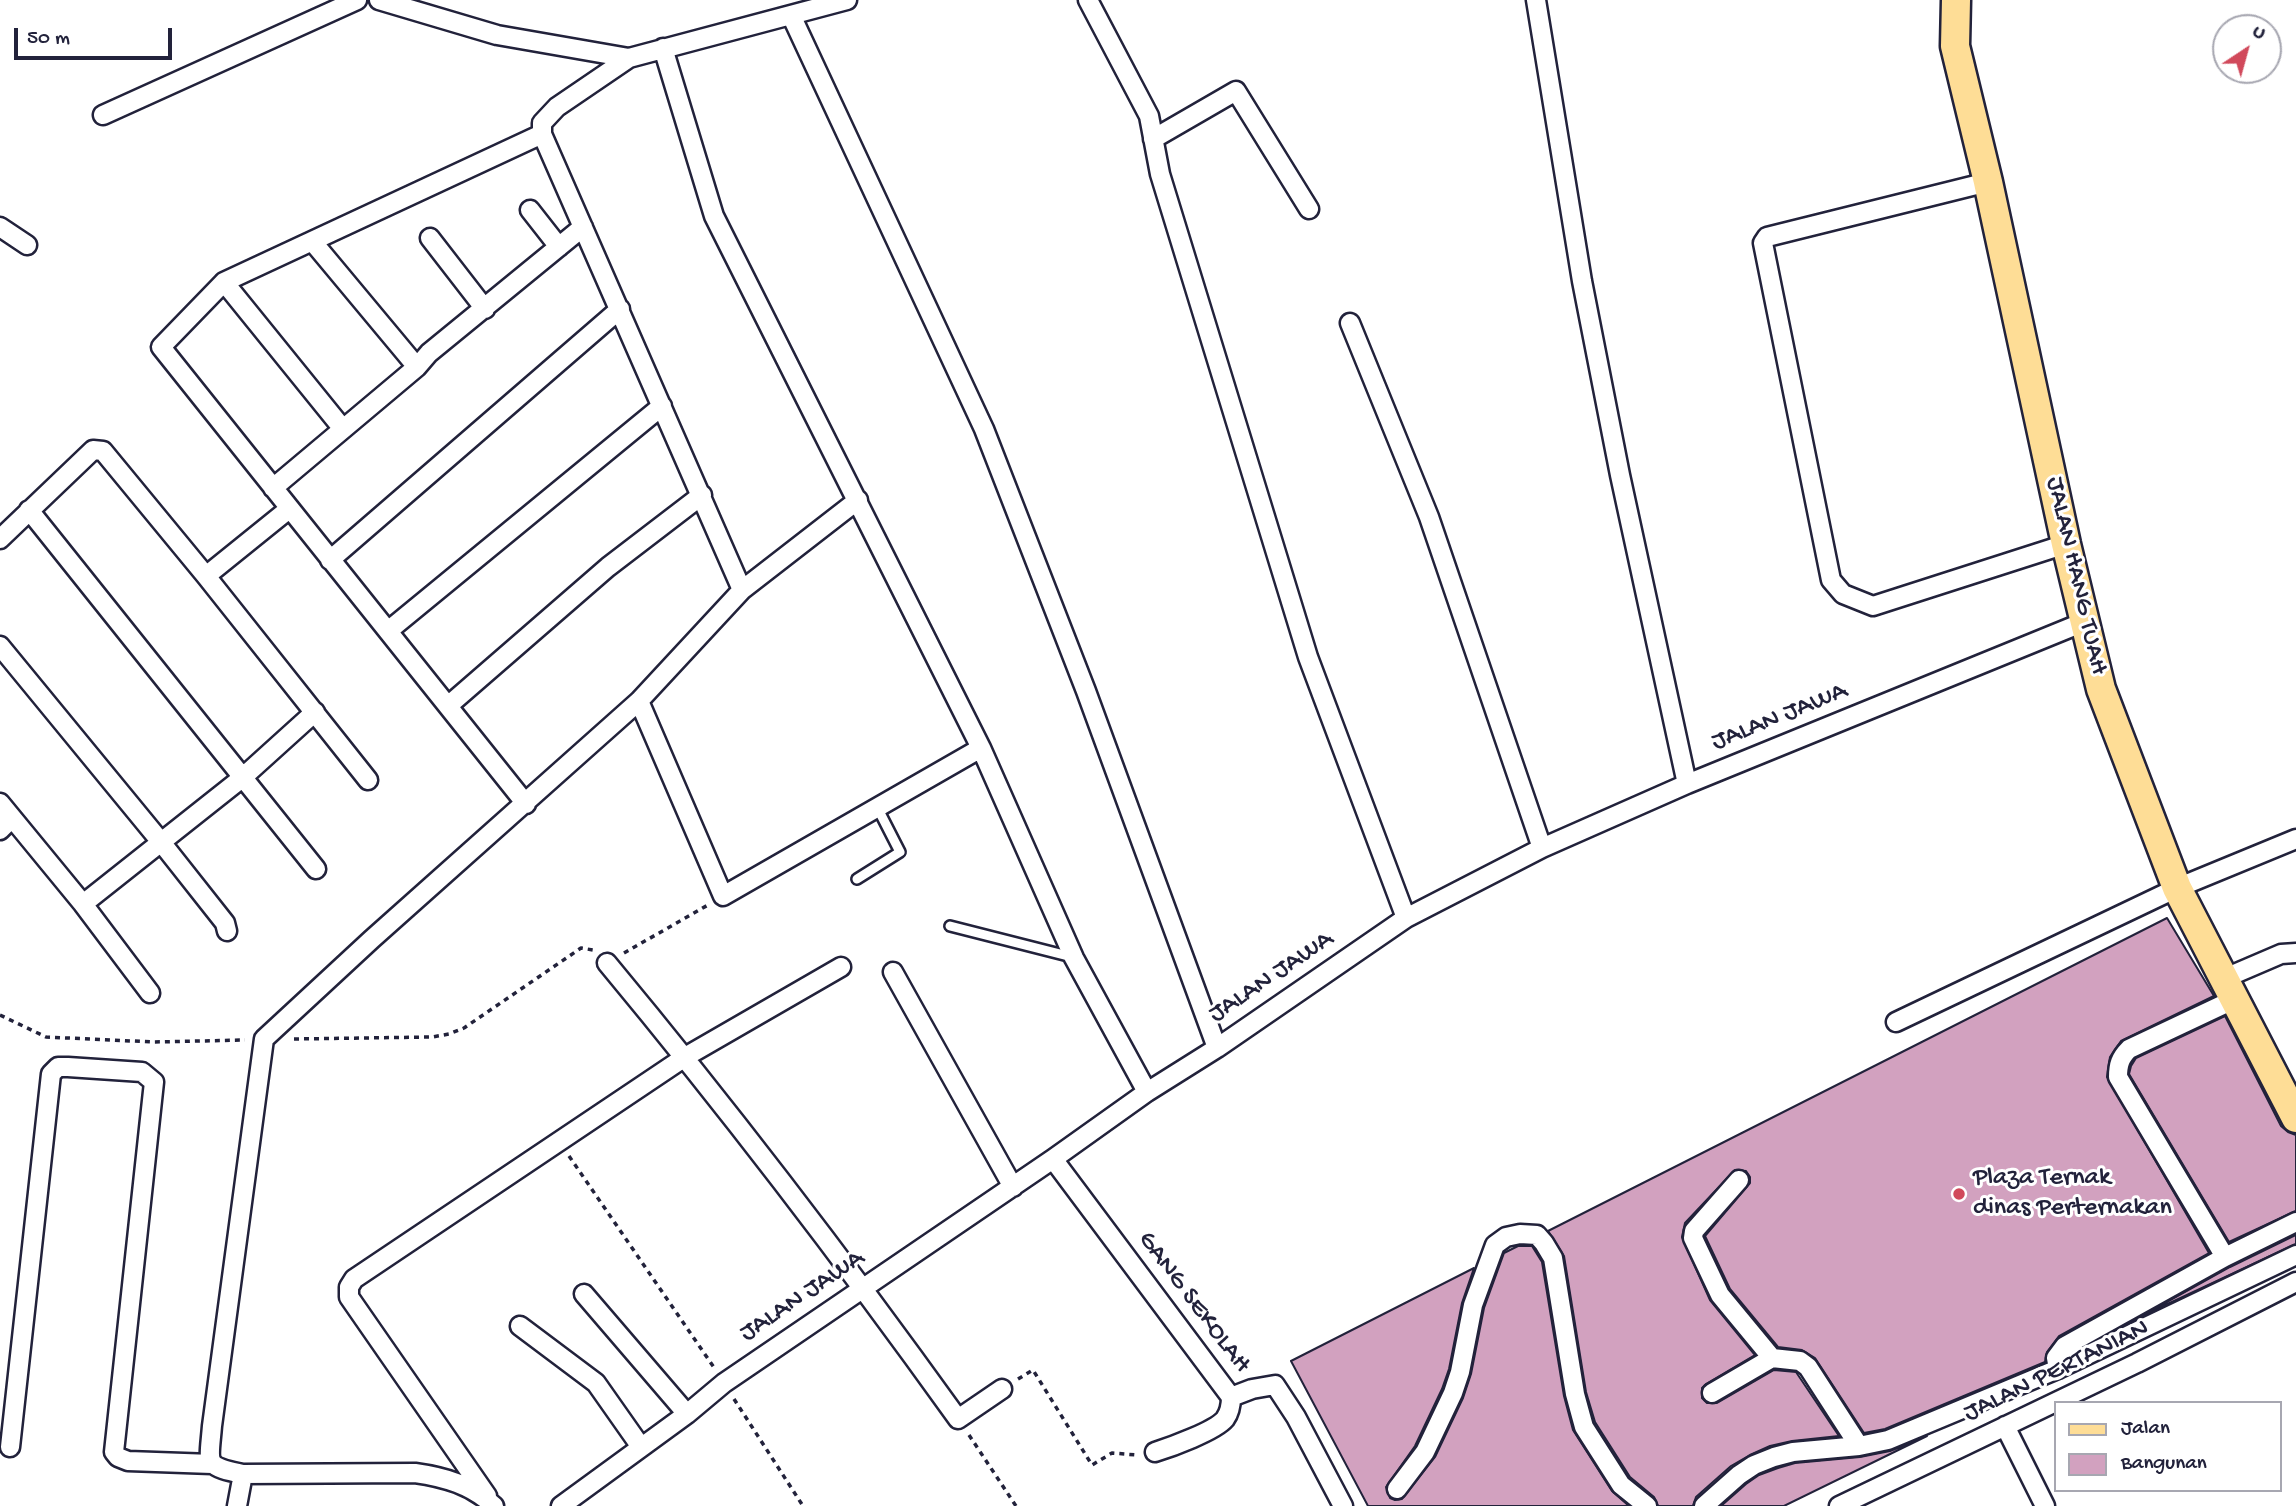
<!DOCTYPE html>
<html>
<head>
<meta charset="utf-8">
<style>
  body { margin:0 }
  #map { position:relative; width:2296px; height:1506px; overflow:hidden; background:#fff; font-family:"Gochi Hand",sans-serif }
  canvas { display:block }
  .legend { position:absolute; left:2054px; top:1401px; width:228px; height:91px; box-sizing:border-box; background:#fff; border:2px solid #a7a7b1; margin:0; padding:9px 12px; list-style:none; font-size:21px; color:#22223b }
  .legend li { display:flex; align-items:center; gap:14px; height:35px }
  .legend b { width:35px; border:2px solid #a7a7b1 }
  .north { position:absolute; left:2212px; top:14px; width:70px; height:70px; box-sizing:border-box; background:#fff; border:2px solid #a7a7b1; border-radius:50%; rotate:36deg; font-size:19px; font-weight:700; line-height:28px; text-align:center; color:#22223b }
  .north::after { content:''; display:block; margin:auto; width:24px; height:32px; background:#d1495b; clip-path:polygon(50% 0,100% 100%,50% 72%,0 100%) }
  .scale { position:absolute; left:14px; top:28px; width:158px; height:32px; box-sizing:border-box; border:4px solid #22223b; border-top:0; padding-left:9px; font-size:21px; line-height:24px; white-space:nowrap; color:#22223b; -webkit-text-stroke:5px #fff; paint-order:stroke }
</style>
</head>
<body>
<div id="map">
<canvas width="2296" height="1506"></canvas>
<ul class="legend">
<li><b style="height:9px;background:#fedd96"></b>Jalan</li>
<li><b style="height:19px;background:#d2a1bf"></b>Bangunan</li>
</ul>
<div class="north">U</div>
<div class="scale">50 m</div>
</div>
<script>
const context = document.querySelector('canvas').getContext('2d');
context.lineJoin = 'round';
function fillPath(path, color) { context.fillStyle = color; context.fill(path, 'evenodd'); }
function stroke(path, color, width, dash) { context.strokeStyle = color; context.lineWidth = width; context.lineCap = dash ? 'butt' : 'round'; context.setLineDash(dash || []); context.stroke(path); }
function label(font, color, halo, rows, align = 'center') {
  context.font = font + ' "Gochi Hand",sans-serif'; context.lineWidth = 6; context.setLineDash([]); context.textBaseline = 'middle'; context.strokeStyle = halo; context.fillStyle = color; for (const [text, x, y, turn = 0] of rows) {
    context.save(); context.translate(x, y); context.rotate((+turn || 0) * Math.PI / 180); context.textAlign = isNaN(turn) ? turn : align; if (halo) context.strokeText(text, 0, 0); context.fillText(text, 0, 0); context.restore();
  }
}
const building = new Path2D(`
  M2167 918 2214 996 2121 1041 2110 1057 2107 1077 2209 1253 2059 1336 2047 1352 2045 1362 1885 1429 1864 1433 1815 1358 1802 1350 1778 1347 1730 1289 1705 1236 1750 1183V1177L1746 1171 1735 1170 1685 1223 1682 1237 1710 1300 1755 1355 1706 1384 1702 1388V1398L1707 1403H1717L1774 1370 1796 1372 1839 1436 1792 1441 1770 1446 1750 1455 1731 1466 1696 1497 1693 1506H1658L1654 1497 1630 1477 1595 1422 1586 1392 1564 1256 1548 1231Z
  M2225 1016 2281 1126 2288 1132 2296 1135V1211L2229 1242 2129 1074 2131 1066 2136 1058Z
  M2296 1235V1244L2142 1316 2230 1267Z
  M1518 1246H1532L1542 1262 1564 1396 1573 1430 1612 1491 1629 1506H1368L1291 1361 1474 1268 1462 1303 1449 1369 1442 1389 1415 1446 1386 1487 1390 1498 1395 1500 1402 1499 1435 1457 1463 1398 1471 1374 1484 1308 1504 1253Z
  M1927 1436 1784 1506H1721L1746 1484 1759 1475 1778 1468 1795 1463 1860 1457 1890 1451Z`);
fillPath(building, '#d2a1bf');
stroke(building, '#22223b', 2);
const lane = new Path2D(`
  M857 879 900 852 877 807
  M950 926 1072 957`);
const street = new Path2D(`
  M379 0 497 35 629 58 847 0
  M1088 0 1149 116 1160 174 1308 657 1406 918
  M1536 0 1582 281 1620 475 1687 784
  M791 15 984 429 1086 691 1217 1048
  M663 48 714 216 981 748 1074 958 1147 1092
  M629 58 557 107 542 123V134L742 590
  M103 115 357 0
  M1153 139 1236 91 1309 209
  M1988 182 1767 237 1763 243 1831 580 1843 594 1873 606 2066 544
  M530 210 559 247
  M0 227 27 245
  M430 238 485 309
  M312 241 417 367
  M224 282 343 429
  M1350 323 1429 517 1542 848
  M273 488 417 367 429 353 583 227
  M29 510 316 869
  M0 539 93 450 103 451 206 576 368 780
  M330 560 620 309
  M206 576 289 509
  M388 631 662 406
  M0 646 161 842 225 923 227 931
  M639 701 723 896 981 748
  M449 705 608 567 702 495
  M0 803 83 904 150 993
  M526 804 161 347 224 282 542 134
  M0 830 12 818
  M83 904 242 778 315 712
  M607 963C730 1111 846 1263 958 1419L1002 1389
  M893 972 1013 1187
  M2225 978 2281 954 2296 953
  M1896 1022 2177 888 2296 839
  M1053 1159 1231 1397 1252 1389 1275 1385 1296 1417 1343 1506
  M1739 1180 1694 1231 1693 1238 1720 1295 1772 1358
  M2225 1257 2118 1077C2118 1065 2120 1058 2129 1049L2235 999
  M584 1294 687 1414
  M520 1326 596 1383 641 1447
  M2058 1369 2056 1358 2065 1346 2225 1257 2296 1222
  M1712 1393 1772 1358 1800 1361 1808 1367 1859 1446
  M2005 1426 2045 1506
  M10 1447 51 1074 58 1067H68L142 1072 154 1082 114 1452 118 1457 128 1461 212 1464
  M1155 1452C1171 1447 1215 1431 1225 1419 1230 1412 1231 1405 1231 1397
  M1397 1489 1425 1452 1453 1393 1460 1372 1473 1305 1495 1245 1506 1237 1520 1234 1537 1235 1544 1243 1553 1258 1575 1394 1584 1427 1621 1485 1647 1506
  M487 1496 349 1297V1287L354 1279 685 1057 841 967
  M237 1506 243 1474
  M494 1506C472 1485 444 1477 415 1473L243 1474C203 1466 209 1464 212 1426L264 1039 372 939 639 701 742 590 858 500
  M561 1506 687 1414 724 1383 1053 1159 1147 1092 1217 1048 1406 918 1542 848 1687 784 2084 622
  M1704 1506 1739 1475 1754 1465 1774 1457 1793 1452 1859 1446 1888 1440 2058 1369 2296 1255
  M1839 1506 2137 1363 2296 1282`);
const primary = new Path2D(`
  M1956 0 1955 46 1988 182 2066 544 2101 689 2177 888 2296 1118`);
stroke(lane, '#22223b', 14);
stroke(street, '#22223b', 23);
stroke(primary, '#22223b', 33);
stroke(new Path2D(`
  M624 953 708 905
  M0 1015 46 1037 154 1042 245 1040
  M294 1039 432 1037 449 1034 464 1028 581 948 593 950
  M569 1156 715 1369
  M1018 1379 1033 1370 1092 1465 1112 1453 1137 1455
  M734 1399 803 1506
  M969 1435 1016 1506`), '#22223b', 3.5, [5, 5]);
stroke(lane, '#fff', 9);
stroke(street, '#fff', 18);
stroke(primary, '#fedd96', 28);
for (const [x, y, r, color] of [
  [1959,1194,7,"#d1495b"]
]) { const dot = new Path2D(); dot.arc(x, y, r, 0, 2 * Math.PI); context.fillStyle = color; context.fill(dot); stroke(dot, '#fff', 2.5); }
label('26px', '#22223b', '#fff', [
  ["JALAN HANG TUAH",2075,576,77],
  ["JALAN JAWA",1780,718,-22],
  ["JALAN JAWA",1272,978,-34],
  ["JALAN JAWA",803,1297,-34],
  ["GANG SEKOLAH",1193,1303,53],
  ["JALAN PERTANIAN",2057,1372,-26]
]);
label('26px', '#22223b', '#fff', [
  ["Plaza Ternak",1973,1179],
  ["dinas Perternakan",1973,1209]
], 'left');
</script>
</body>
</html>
